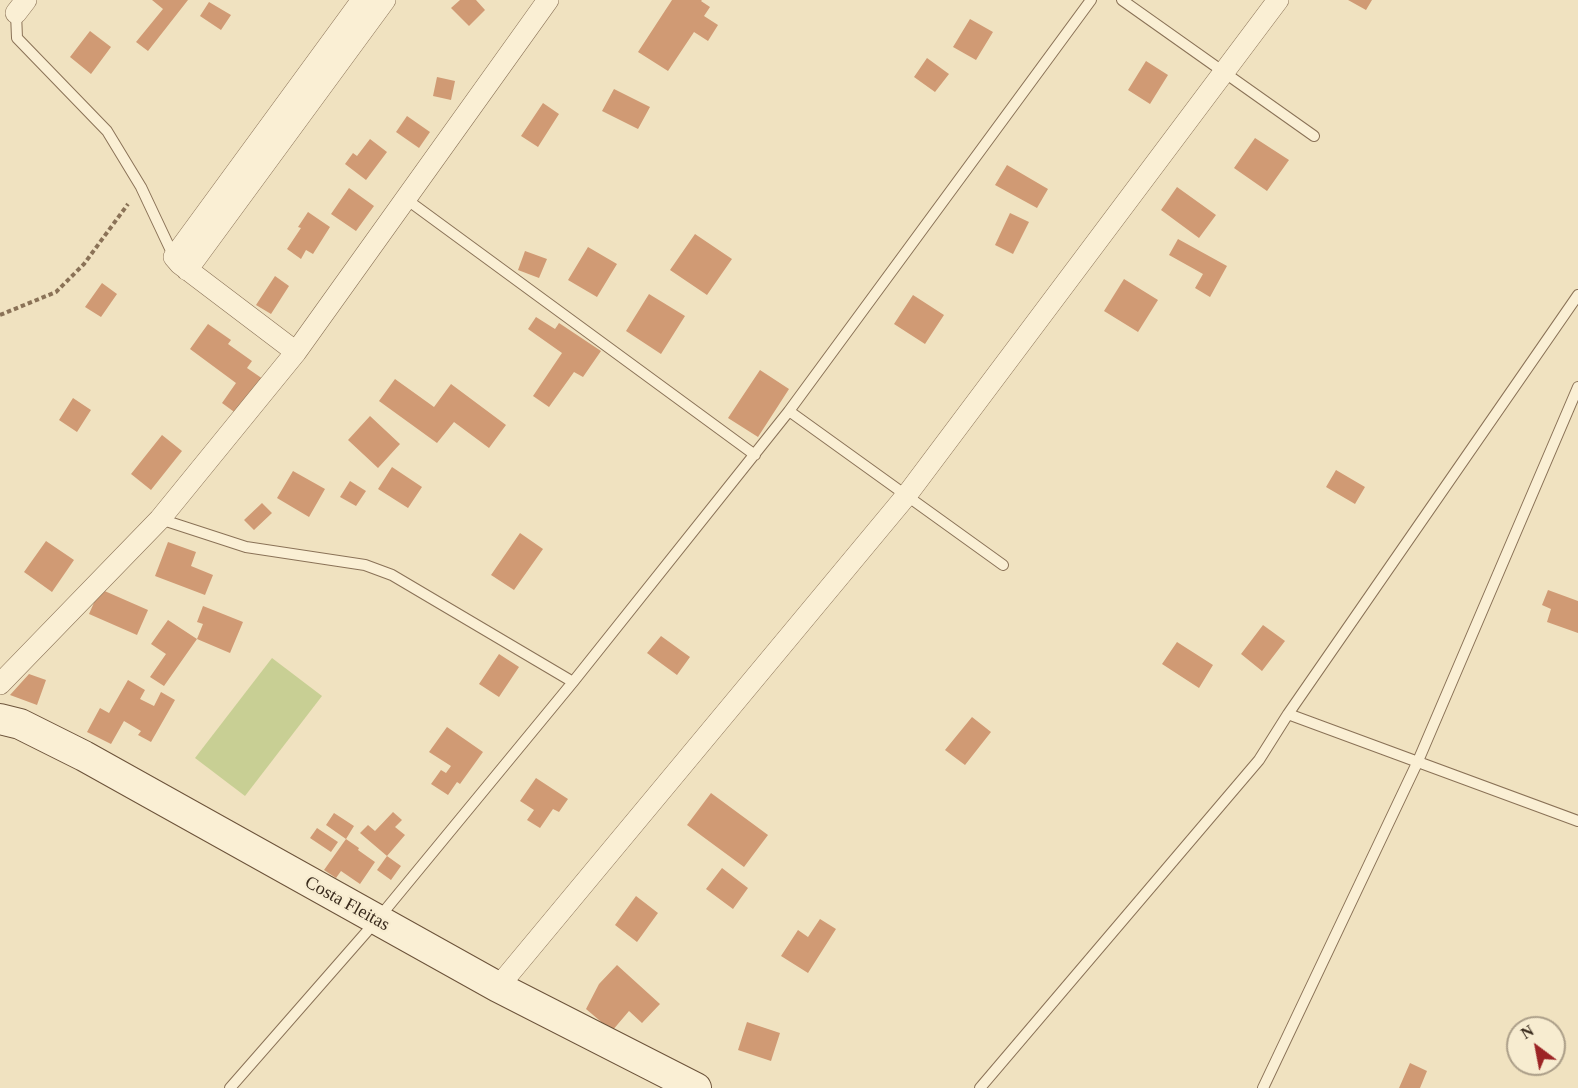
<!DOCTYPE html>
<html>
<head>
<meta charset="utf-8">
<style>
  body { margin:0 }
  #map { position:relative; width:1578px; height:1088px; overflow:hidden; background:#f0e2c0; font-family:"Times New Roman",serif }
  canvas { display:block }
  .north { position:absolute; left:1506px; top:1016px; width:60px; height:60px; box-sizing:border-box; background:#f7ecd0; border:2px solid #ab9e88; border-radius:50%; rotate:328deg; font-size:16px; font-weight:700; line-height:24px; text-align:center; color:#392a1c }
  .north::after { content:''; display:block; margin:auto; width:21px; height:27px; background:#9c2425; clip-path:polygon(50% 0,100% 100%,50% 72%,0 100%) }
</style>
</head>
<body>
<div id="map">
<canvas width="1578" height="1088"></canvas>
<div class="north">N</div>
</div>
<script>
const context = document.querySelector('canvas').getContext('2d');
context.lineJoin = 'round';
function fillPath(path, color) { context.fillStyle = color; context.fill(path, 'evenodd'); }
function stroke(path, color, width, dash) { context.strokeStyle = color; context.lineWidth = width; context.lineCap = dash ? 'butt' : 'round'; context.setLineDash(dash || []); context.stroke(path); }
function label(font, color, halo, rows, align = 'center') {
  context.font = font + ' "Times New Roman",serif'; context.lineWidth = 5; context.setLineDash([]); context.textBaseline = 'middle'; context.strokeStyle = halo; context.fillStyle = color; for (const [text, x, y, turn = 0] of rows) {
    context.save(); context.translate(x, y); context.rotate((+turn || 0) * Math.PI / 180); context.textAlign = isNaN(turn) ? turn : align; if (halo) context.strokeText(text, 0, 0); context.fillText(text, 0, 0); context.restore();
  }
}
fillPath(new Path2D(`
  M272 658 322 696 245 796 195 758Z`), '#c8cf94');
fillPath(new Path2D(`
  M152 0H188L148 51 136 42 163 9Z
  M460 0H476L485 10 469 26 451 8Z
  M672 0H702L701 1 710 7 704 16 718 25 708 41 694 32 668 71 638 52Z
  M1348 0H1372L1366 10Z
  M209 2 231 15 221 30 200 16Z
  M970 19 993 32 976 60 953 47Z
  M90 31 111 47 91 74 70 57Z
  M927 58 949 74 935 92 914 77Z
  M1146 61 1168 75 1150 104 1128 90Z
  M437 77 455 81 451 100 433 96Z
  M614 89 650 107 638 129 602 111Z
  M543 103 559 114 538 147 521 136Z
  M407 116 430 132 419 148 396 132Z
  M1255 138 1289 160 1267 191 1234 168Z
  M370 139 387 152 366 180 345 164 353 153 357 156Z
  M1007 165 1048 189 1037 208 995 185Z
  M1177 187 1216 215 1199 238 1161 210Z
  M349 188 374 206 356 231 331 214Z
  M308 212 330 227 313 254 306 250 301 259 287 249 301 228 298 227Z
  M1010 213 1029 222 1013 254 995 245Z
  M695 234 732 259 707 295 670 270Z
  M1178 239 1227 266 1210 297 1195 288 1203 274 1169 255Z
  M588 247 617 264 597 297 568 280Z
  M525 251 547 259 539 278 518 270Z
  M275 276 289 286 271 314 256 305Z
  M1124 279 1158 300 1138 332 1104 311Z
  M102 283 117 294 101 317 85 307Z
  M649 294 685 316 661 354 626 331Z
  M913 295 944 315 925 344 894 324Z
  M536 317 555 329 559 323 601 351 583 377 574 372 549 407 533 396 562 353 528 329Z
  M208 324 231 340 228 344 252 361 247 368 263 379 237 414 222 403 236 383 190 349Z
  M760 370 789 389 758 437 728 418Z
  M395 379 434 407 451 384 506 425 489 448 454 422 437 443 379 401Z
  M73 398 91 410 77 432 59 420Z
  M370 416 400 444 378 468 348 440Z
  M162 435 182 451 151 490 131 474Z
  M392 467 422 487 408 508 378 489Z
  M1336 470 1365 487 1355 504 1326 487Z
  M293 471 325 489 309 517 277 498Z
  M350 481 366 491 356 506 340 497Z
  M262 503 272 513 254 530 244 520Z
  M520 533 543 549 514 590 491 575Z
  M46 541 74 560 52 592 24 572Z
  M168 542 196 552 191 566 213 575 205 595 155 576Z
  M100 589 148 610 137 635 89 614Z
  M1548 590 1578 601V633L1547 622 1551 609 1542 605Z
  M203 606 243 622 230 653 197 639 203 624 197 622Z
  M168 620 197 639 164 686 150 677 166 654 151 644Z
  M1263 625 1285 641 1262 671 1241 654Z
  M661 636 690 657 677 675 647 653Z
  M1177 642 1213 665 1199 688 1162 664Z
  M499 654 519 667 499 697 479 684Z
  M29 674 46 680 37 705 10 695Z
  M128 680 145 690 140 699 154 706 161 692 175 700 151 742 138 735 141 731 124 721 111 744 87 732 100 708 109 713Z
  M972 717 991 732 965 765 945 750Z
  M447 727 483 752 460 784 457 782 448 795 431 784 441 770 446 773 451 766 429 752Z
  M536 778 568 799 559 812 553 809 540 828 527 820 534 810 520 801Z
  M711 793 768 835 744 867 687 825Z
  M393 812 402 820 395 827 405 835 387 856 360 833 368 825 375 831Z
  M334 813 354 826 346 839 326 825Z
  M317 828 338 842 331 852 310 838Z
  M346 839 359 848 358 850 375 862 360 884 341 871 336 878 324 870Z
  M387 856 401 866 391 880 377 870Z
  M722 868 748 888 733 909 706 889Z
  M636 896 658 913 637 942 615 925Z
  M820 919 836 929 808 973 781 956 798 930 808 937Z
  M617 965 660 1004 642 1023 629 1011 612 1031 586 1009 599 984Z
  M747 1022 780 1033 771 1061 738 1050Z
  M1410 1063 1427 1071 1420 1088H1399Z`), '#d09a74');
const lane = new Path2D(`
  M1122 0 1314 136
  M16 13 17 38 107 131 141 187 174 257
  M406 199 755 455
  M789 411 1003 565
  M160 519 246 547 365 565 392 575 573 682
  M1288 714 1578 821
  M230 1088 377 920 573 682 789 411 1091 0
  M980 1088 1259 760 1288 714 1578 295
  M1263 1088 1418 761 1578 387`);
const street = new Path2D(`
  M16 13 26 0
  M187 270 385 0
  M296 352 180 264 174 257 362 0
  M0 684 160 519 296 352 548 0
  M498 987 906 496 1278 0`);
const secondary = new Path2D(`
  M0 719 20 724 84 756 498 987 696 1088`);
stroke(lane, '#8a7257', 12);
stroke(street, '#8a7257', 22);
stroke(secondary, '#6c533a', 32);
stroke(new Path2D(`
  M0 315 56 292 84 264 128 204`), '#8a7257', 4, [4.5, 3]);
stroke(lane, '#faefd4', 10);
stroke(street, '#faefd4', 21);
stroke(secondary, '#faefd4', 30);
label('18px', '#392a1c', '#f7ecd0', [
  ["Costa Fleitas",347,904,29]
]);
</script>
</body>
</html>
